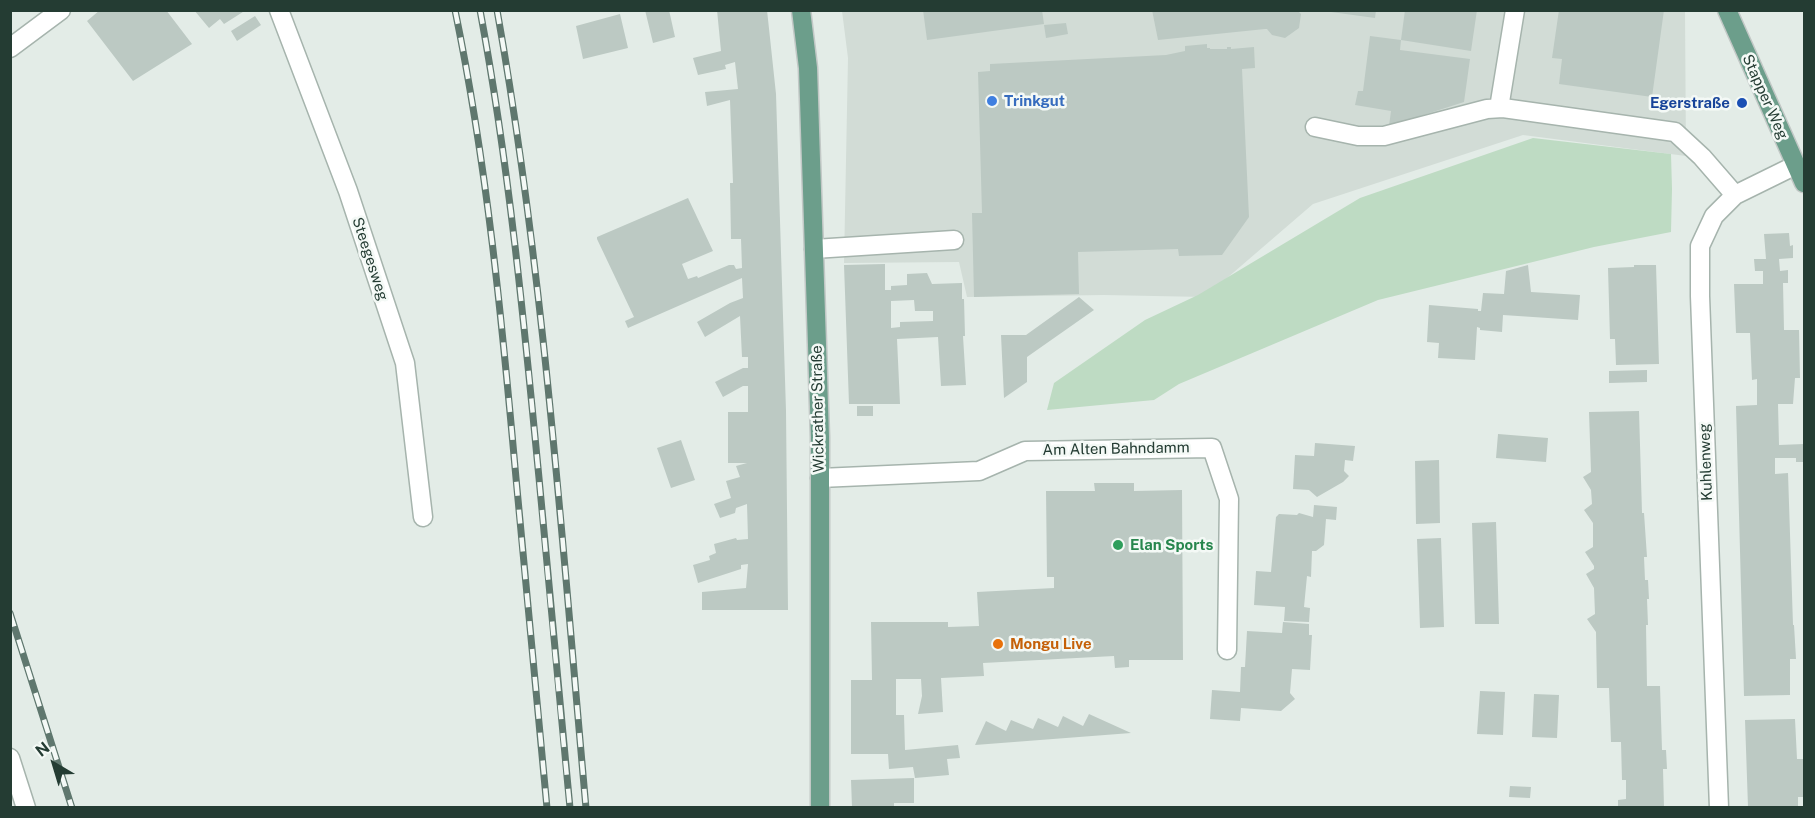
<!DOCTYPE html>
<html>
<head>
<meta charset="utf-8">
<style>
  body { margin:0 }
  #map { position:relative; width:1815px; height:818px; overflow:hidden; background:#e3ece7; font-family:"Public Sans",sans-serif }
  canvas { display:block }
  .frame { position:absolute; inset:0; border:12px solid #243c33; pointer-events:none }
  .north { position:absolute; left:24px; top:734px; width:60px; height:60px; -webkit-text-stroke:4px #f4f9f6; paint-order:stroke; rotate:322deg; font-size:16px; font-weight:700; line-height:24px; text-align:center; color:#243c33 }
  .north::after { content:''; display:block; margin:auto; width:21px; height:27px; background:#243c33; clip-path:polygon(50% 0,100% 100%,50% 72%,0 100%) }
</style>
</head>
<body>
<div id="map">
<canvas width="1815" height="818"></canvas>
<div class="frame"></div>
<div class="north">N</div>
</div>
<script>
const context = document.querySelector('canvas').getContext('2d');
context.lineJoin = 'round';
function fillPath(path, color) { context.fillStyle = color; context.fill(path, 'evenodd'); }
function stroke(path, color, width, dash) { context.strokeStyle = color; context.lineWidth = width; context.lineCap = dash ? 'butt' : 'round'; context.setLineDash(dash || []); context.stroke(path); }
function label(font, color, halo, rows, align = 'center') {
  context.font = font + ' "Public Sans",sans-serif'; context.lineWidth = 5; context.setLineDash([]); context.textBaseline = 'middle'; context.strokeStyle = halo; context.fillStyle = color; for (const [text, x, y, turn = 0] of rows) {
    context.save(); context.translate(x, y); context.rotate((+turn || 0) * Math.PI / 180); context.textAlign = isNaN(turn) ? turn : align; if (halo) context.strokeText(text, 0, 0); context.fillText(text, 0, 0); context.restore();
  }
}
fillPath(new Path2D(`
  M842 11H1685L1686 156 1523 135 1313 204 1205 297 1104 295 967 297 959 262 844 263 848 58Z`), '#d2dcd6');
fillPath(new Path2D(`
  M1533 138 1671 154 1672 189 1671 232 1594 247 1378 300 1179 384 1154 400 1047 410 1054 383 1145 320 1198 295 1360 198Z`), '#bedbc3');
fillPath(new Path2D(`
  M100 10H166L192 44 133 81 87 21Z
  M194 10H246L224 24 220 19 209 28Z
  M645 10H669L675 37 653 43Z
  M717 10H767L776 94 786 411 788 610H702V592L746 588 748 564 741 565V569L698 583 693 565 710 560 709 556 716 553 714 544 736 538 737 540 748 539 747 504 736 508 735 513 720 518 714 504 731 498 726 481 740 477 736 466 747 463H728V412H748V386H743L723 397 715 382 743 368H748V357H742L740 316 705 337 697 322 730 303 743 298 742 278 628 328 625 321 634 317 597 239V237L688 198 713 251 682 264 688 279 697 276 698 278 729 265H734L736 269 742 268 741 239H731L730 183H733L730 100 707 106 705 92 738 89 735 62 725 65 726 69 698 75 693 58 721 51Z
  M923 10H1042L1044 24 927 40Z
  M1152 10H1297L1301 14 1299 28 1285 38 1272 35 1267 29H1265L1158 40Z
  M1331 10H1376L1375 18 1331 12Z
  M1405 10H1477L1471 51 1401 40Z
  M1559 10H1664L1652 97 1559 84 1562 59 1552 58Z
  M620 14 628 48 583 59 576 26Z
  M255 16 261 25 237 41 231 31Z
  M1066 23 1068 34 1046 38 1044 25Z
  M1370 36 1401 40 1400 50 1470 59 1464 102 1389 126 1391 111 1355 105 1358 91H1363Z
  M1207 44V48H1210V49H1227V47H1231V49L1254 47 1255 68 1242 69 1249 217 1222 255 1179 256 1178 249 1078 252 1079 294 974 297 972 213H982L978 72 990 71V64L1166 55 1185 51V46Z
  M1789 233 1790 246 1793 245V258L1779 259 1780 271 1788 270V283H1783L1784 330H1799L1800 378H1795L1793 404H1778L1779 445 1804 444V462H1796V458H1775V474L1788 473 1793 625H1794L1796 659H1790V695L1744 696 1736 406 1757 405V379L1752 380 1750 333H1736L1734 284H1763V271H1755L1754 259H1766L1764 234Z
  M885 264V290H891V286L907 285V274L927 273 932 284 962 283V299H964L965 336H963L966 385 941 386 938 337 897 339 900 404H849L844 265ZM914 300 915 311H933V321L900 322V327L891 328V301Z
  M1528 265 1531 292 1580 295 1578 320 1503 315 1502 332 1480 330V328L1477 327 1475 360 1438 358 1439 343 1427 342 1429 305 1478 309V311H1481L1483 293 1504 294 1506 271Z
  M1634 265H1656L1659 364 1616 365 1615 339H1610L1608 268 1634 267Z
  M1079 297 1094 310 1027 357V382L1004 398 1001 335H1026Z
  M1647 370V382L1609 383V371Z
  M857 406H873V416H857Z
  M1639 411 1642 513H1644L1647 557H1644L1645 580H1648L1649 599H1647L1648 625H1646L1647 686H1660L1662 750H1666L1667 769H1663L1664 807H1618V800L1626 799V780H1622L1621 742H1611L1609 688H1597L1596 632 1587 619 1595 614 1594 588 1586 574 1594 569V566L1585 552 1593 547V523L1584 510 1592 504 1591 490 1583 477 1591 472 1589 412Z
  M1498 434 1548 438 1546 462 1496 458Z
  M681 440 695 480 671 488 657 448Z
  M1315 443 1355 446 1353 461 1345 460 1344 471 1349 476 1343 482 1317 497 1309 490 1293 489 1295 455 1314 456Z
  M1439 460 1440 523 1416 524 1415 461Z
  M1094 483H1134V491L1182 490 1183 660H1129V667L1115 668 1114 656 983 663 984 676 941 678 943 712 918 714 922 696 921 679H896V715H904L905 750 958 745 960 758 947 759 949 775 915 778 913 767 889 769 888 754H851V680H872L871 622H948V627L979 626 977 592 1054 588V577H1047L1046 491H1095Z
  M1314 505 1337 507 1336 520 1326 519 1324 545 1316 551H1312L1311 577 1307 576 1304 607 1310 608 1309 622 1284 621 1285 607 1254 605 1256 571 1271 572 1276 517 1279 514 1297 515 1299 513 1313 517Z
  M1496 522 1499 624H1475L1472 523Z
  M1441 538 1444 627 1420 628 1417 539Z
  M1283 622 1309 624V635H1312L1310 670 1292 669 1290 693 1295 699 1281 711 1241 708 1240 721 1210 719 1212 690 1240 692 1241 667H1245L1247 631 1282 633Z
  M1480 691 1505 692 1503 735 1477 734Z
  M1534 694 1559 695 1557 738 1532 737Z
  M1089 714 1131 733 975 745 986 721 1006 731 1011 720 1033 729 1038 718 1058 727 1063 716 1083 726Z
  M1795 719 1797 759H1803L1804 797H1798V807H1748L1745 720Z
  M914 778V803H894V807H852L851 780Z
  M1510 786 1531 787 1530 798 1509 797Z`), '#bcc9c3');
const minor = new Path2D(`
  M279 10 348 191 405 363 423 517
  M10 48 61 10
  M1499 108 1515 10
  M1315 127 1358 136H1384L1487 109 1503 108 1675 132 1702 157 1735 195
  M814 249 954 240
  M820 478 979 471 1025 451 1212 448 1229 499 1227 650
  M10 758 26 808
  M1719 808 1700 296V246L1714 216 1735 195 1796 165`);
const major = new Path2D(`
  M801 10 808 68 820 437V808
  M1727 10 1804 183`);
stroke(minor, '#a6b4ad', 21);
stroke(major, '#c2c8c6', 21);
stroke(minor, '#fff', 18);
stroke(major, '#6c9e8b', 18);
const rail = new Path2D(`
  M455 10C487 165 502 321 516 478 526 588 537 698 547 808
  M480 10C509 165 524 322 539 478 549 588 559 698 570 808
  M497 10C544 274 562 541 586 808
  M10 613 72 808`);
stroke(rail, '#5f776e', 7);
stroke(rail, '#f4f9f6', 4.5, [14]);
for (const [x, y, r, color] of [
  [992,101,6,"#3f7fe0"],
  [1742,103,6,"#1a4fb4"],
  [1118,545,6,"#2e9e5b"],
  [998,644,6,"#e8710a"]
]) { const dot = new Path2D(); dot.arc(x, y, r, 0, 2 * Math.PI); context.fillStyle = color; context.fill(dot); stroke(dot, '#f4f9f6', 2); }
label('15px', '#243c33', '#f4f9f6', [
  ["Stapper Weg",1765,97,66],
  ["Steegesweg",370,259,72],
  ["Wickrather Straße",818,409,-91],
  ["Am Alten Bahndamm",1116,449,-1],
  ["Kuhlenweg",1706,462,-92]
]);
label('bold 15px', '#366cbe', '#f4f9f6', [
  ["Trinkgut",1004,101]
], 'left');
label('bold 15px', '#164399', '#f4f9f6', [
  ["Egerstraße",1730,103]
], 'right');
label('bold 15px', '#27864d', '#f4f9f6', [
  ["Elan Sports",1130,545]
], 'left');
label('bold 15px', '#c56008', '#f4f9f6', [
  ["Mongu Live",1010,644]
], 'left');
</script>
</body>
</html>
